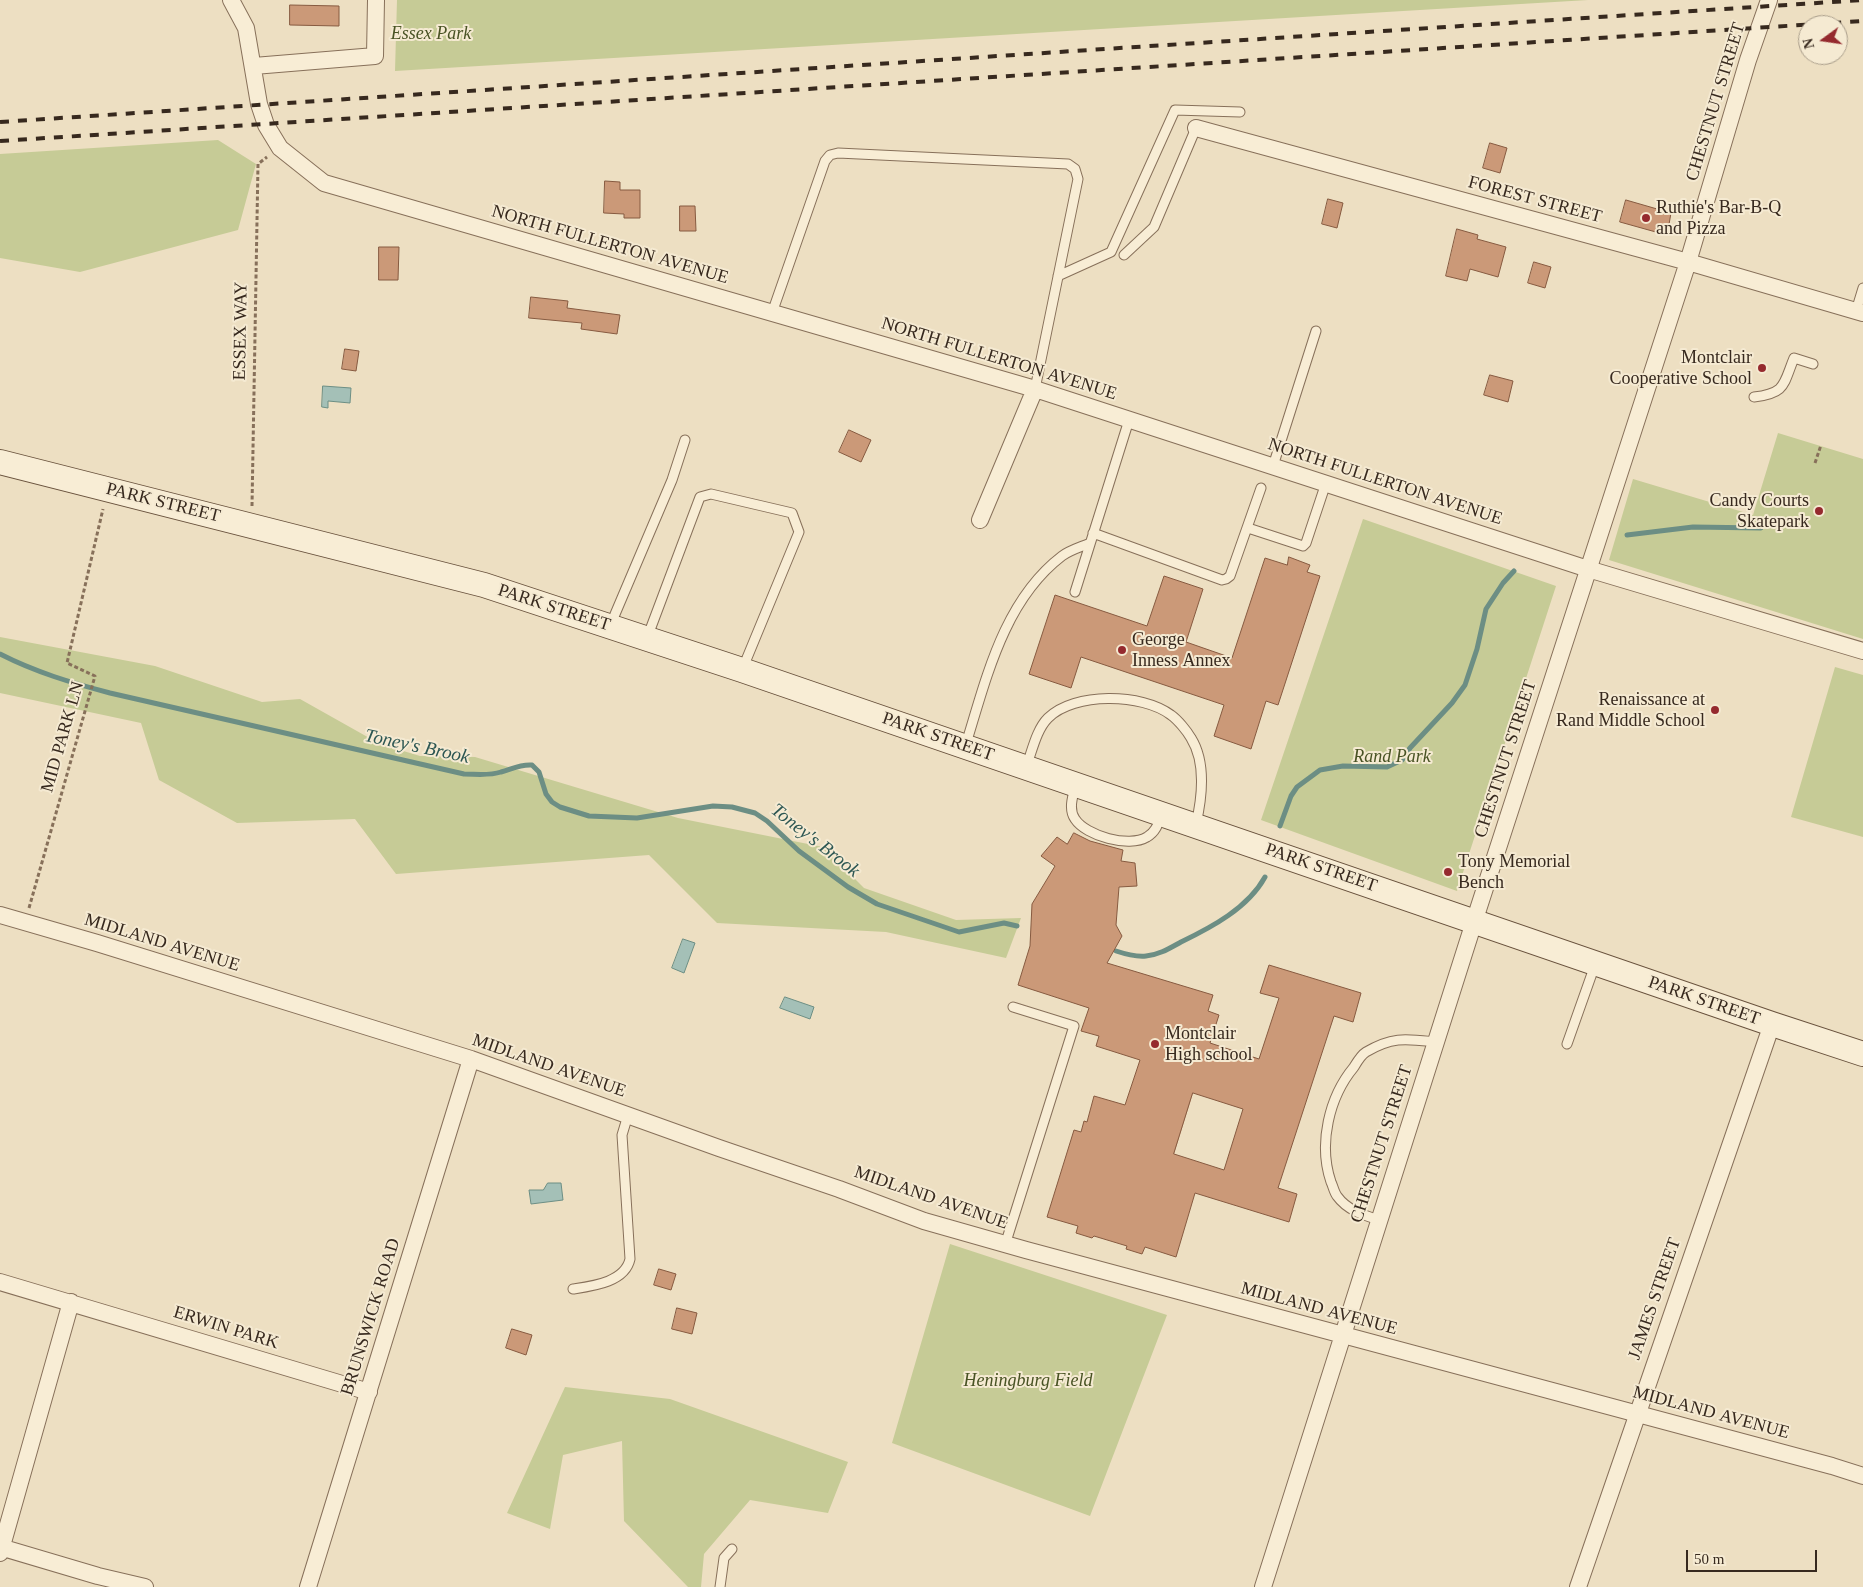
<!DOCTYPE html>
<html>
<head>
<meta charset="utf-8">
<style>
  body { margin:0 }
  #map { position:relative; width:1863px; height:1587px; overflow:hidden; background:#eddfc2; font-family:"Times New Roman",serif }
  canvas { display:block }
  .north { position:absolute; left:1798px; top:15px; width:50px; height:50px; box-sizing:border-box; background:#f5ead2; border:1px solid #a99d8a; border-radius:50%; rotate:256deg; font-size:14px; font-weight:700; line-height:20px; text-align:center; color:#37291e }
  .north::after { content:''; display:block; margin:auto; width:18px; height:22px; background:#952a2e; clip-path:polygon(50% 0,100% 100%,50% 72%,0 100%) }
  .scale { position:absolute; left:1686px; top:1550px; width:131px; height:22px; box-sizing:border-box; border:2px solid #37291e; border-top:0; padding-left:6px; font-size:15px; line-height:18px; white-space:nowrap; color:#37291e; -webkit-text-stroke:4px #f5ead2; paint-order:stroke }
</style>
</head>
<body>
<div id="map">
<canvas width="1863" height="1587"></canvas>
<div class="north">N</div>
<div class="scale">50 m</div>
</div>
<script>
const context = document.querySelector('canvas').getContext('2d');
context.lineJoin = 'round';
function fillPath(path, color) { context.fillStyle = color; context.fill(path, 'evenodd'); }
function stroke(path, color, width, dash) { context.strokeStyle = color; context.lineWidth = width; context.lineCap = dash ? 'butt' : 'round'; context.setLineDash(dash || []); context.stroke(path); }
function label(font, color, halo, rows, align = 'center') {
  context.font = font + ' "Times New Roman",serif'; context.lineWidth = 4; context.setLineDash([]); context.textBaseline = 'middle'; context.strokeStyle = halo; context.fillStyle = color; for (const [text, x, y, turn = 0] of rows) {
    context.save(); context.translate(x, y); context.rotate((+turn || 0) * Math.PI / 180); context.textAlign = isNaN(turn) ? turn : align; if (halo) context.strokeText(text, 0, 0); context.fillText(text, 0, 0); context.restore();
  }
}
fillPath(new Path2D(`
  M397 0H1588L395 71Z
  M218 140 256 164 238 230 80 272 0 258V154Z
  M1778 433 1863 459V639L1609 560 1633 479 1753 515Z
  M1363 519 1556 586 1457 891 1261 820Z
  M0 637 155 666 262 702 300 699 380 744 420 756 475 757 678 818 823 847 864 888 956 920 1021 918 1006 958 886 932 717 923 649 855 396 874 355 819 237 823 159 780 141 723 0 693Z
  M1835 667 1863 675V837L1791 817Z
  M950 1244 1167 1315 1090 1516 892 1443Z
  M565 1387 670 1399 848 1462 828 1513 750 1500 704 1554 701 1587H688L624 1521 622 1441 563 1455 550 1529 507 1513Z`), '#c6cb96');
const water = new Path2D(`
  M323 386 351 388 350 403 328 401V408L322 407Z
  M683 939 695 943 684 973 672 968Z
  M785 997 814 1007 810 1019 780 1008Z
  M548 1183H561L563 1200 531 1204 529 1190H543Z`);
fillPath(water, '#a4c0b7');
stroke(water, '#6c8e84', 1);
stroke(new Path2D(`
  M1627 535 1693 527 1761 528
  M0 654C35 672 72 683 110 693L464 774C476 774 489 776 501 772 512 769 520 764 532 765L539 772 546 794 552 802 560 807 589 816 637 818 713 806 732 807 755 813 767 821 799 851 848 887 877 904 959 932 1004 923 1017 926
  M1280 826 1291 796 1297 787 1320 770 1343 766 1387 767 1402 760 1410 748 1452 703 1465 685 1477 649 1486 609 1503 583 1514 571
  M1116 951C1125 954 1136 957 1146 956 1159 955 1170 948 1181 942 1212 927 1248 908 1265 877`), '#6c8e84', 5);
const building = new Path2D(`
  M290 5 339 6V26L290 25Z
  M1490 143 1507 148 1500 173 1483 168Z
  M605 181 620 182V190H640V218H624V214L604 213Z
  M1328 199 1343 203 1337 228 1322 224Z
  M1626 200 1671 213 1668 230 1663 234 1620 222Z
  M680 206H695L696 231H680Z
  M1457 229 1478 235 1477 239 1506 247 1498 277 1470 269 1467 281 1446 276Z
  M379 247H399L398 280H379Z
  M1534 262 1551 267 1545 288 1528 283Z
  M531 297 568 301 567 308 620 315 617 334 581 329 582 323 529 318Z
  M345 349 359 351 356 371 342 369Z
  M1490 375 1513 381 1508 402 1484 395Z
  M849 430 871 440 861 462 839 452Z
  M1289 557 1310 565 1307 572 1320 576 1278 705 1266 701 1251 749 1214 736 1224 705 1081 657 1071 688 1029 674 1055 595 1147 626 1164 576 1203 589 1186 642 1232 658 1265 558 1287 565Z
  M1074 833 1090 841 1123 850 1121 861 1135 863 1137 886 1119 887 1116 925 1122 936 1107 963 1213 995 1208 1011 1219 1015 1210 1043 1259 1059 1279 998 1260 993 1269 965 1361 993 1353 1022 1334 1016 1278 1188 1297 1194 1289 1222 1195 1193 1176 1257 1145 1247 1142 1254 1126 1249 1127 1246 1094 1236 1092 1238 1076 1233 1078 1226 1047 1217 1074 1130 1081 1132 1084 1121 1087 1122 1094 1096 1125 1105 1140 1060 1096 1046 1099 1036 1081 1031 1089 1008 1018 985 1030 946 1032 904 1055 866 1041 856 1057 837 1067 844ZM1193 1093 1243 1109 1224 1170 1174 1154Z
  M659 1269 676 1274 671 1290 654 1285Z
  M677 1308 697 1313 692 1334 672 1329Z
  M512 1329 532 1335 526 1355 506 1348Z`);
fillPath(building, '#cb9978');
stroke(building, '#865a40', 1);
const lane = new Path2D(`
  M1124 255 1154 227 1196 128
  M1058 276 1111 252 1175 110 1240 112
  M1856 311 1863 288
  M772 313 825 161 830 155 838 153 1068 164 1075 169 1078 179 1035 389
  M1754 397C1786 393 1783 385 1794 358L1813 364
  M1273 466 1316 331
  M1248 528 1303 546 1306 543 1326 483
  M1093 533 1222 580 1226 579 1230 576 1261 488
  M1075 592 1129 420
  M610 626 672 480 685 440
  M647 638 700 497 711 494 792 513 799 532 742 670
  M965 747C986 680 1003 601 1062 556 1070 550 1081 547 1090 543
  M1026 767C1032 752 1036 730 1048 718 1074 692 1142 693 1171 715 1178 720 1187 731 1191 738 1206 762 1202 798 1196 824
  M1076 784C1073 795 1068 809 1075 819 1086 836 1129 848 1147 837 1156 832 1158 824 1161 815
  M1567 1044 1595 965
  M1379 1220C1363 1215 1347 1210 1337 1196 1334 1192 1333 1186 1331 1182 1318 1144 1329 1097 1354 1067 1357 1062 1361 1055 1366 1052 1393 1036 1407 1039 1436 1042
  M1005 1245 1074 1026 1013 1007
  M573 1289C593 1286 625 1282 630 1259L622 1135 628 1115
  M720 1587 724 1558 732 1549`);
const street = new Path2D(`
  M231 0 246 28 259 104 266 125 280 148 324 183 1035 389 1588 569 1863 651
  M254 66 375 56 376 0
  M1196 128 1688 262 1863 313
  M980 520 1035 389
  M0 915 97 943 471 1059 719 1148 839 1189 924 1221 1026 1250 1832 1466 1863 1476
  M0 1282 369 1392
  M0 1547 98 1576 145 1587
  M0 1553 71 1302
  M308 1587 471 1059
  M1263 1587 1474 922 1688 262 1748 60 1769 0
  M1578 1587 1772 1024`);
const secondary = new Path2D(`
  M0 462 484 585 742 670 1772 1024 1863 1054`);
stroke(lane, '#87705a', 11);
stroke(street, '#87705a', 18);
stroke(secondary, '#69523d', 26);
stroke(new Path2D(`
  M1815 463 1821 445
  M252 506 258 164 267 157
  M29 908 95 676 67 663 103 509`), '#87705a', 3, [4, 2.5]);
stroke(lane, '#f8edd5', 9);
stroke(street, '#f8edd5', 16);
stroke(secondary, '#f8edd5', 24);
stroke(new Path2D(`
  M0 122 1074 51 1863 0
  M0 141 1863 21`), '#37291e', 4, [9, 9]);
for (const [x, y, r, color] of [
  [1646,218,5,"#952a2e"],
  [1762,368,5,"#952a2e"],
  [1819,511,5,"#952a2e"],
  [1122,650,5,"#952a2e"],
  [1715,710,5,"#952a2e"],
  [1448,872,5,"#952a2e"],
  [1155,1044,5,"#952a2e"]
]) { const dot = new Path2D(); dot.arc(x, y, r, 0, 2 * Math.PI); context.fillStyle = color; context.fill(dot); stroke(dot, '#f5ead2', 2); }
label('italic 18px', '#495324', '#f5ead2', [
  ["Essex Park",431,34],
  ["Rand Park",1392,757],
  ["Heningburg Field",1028,1381]
]);
label('18px', '#37291e', '#f5ead2', [
  ["CHESTNUT STREET",1716,102,-73],
  ["FOREST STREET",1535,200,15],
  ["NORTH FULLERTON AVENUE",610,245,16],
  ["ESSEX WAY",241,331,-89],
  ["NORTH FULLERTON AVENUE",999,359,17],
  ["NORTH FULLERTON AVENUE",1385,482,18],
  ["PARK STREET",163,503,14],
  ["PARK STREET",554,608,18],
  ["MID PARK LN",63,737,-74],
  ["PARK STREET",938,737,19],
  ["CHESTNUT STREET",1506,759,-72],
  ["PARK STREET",1321,868,19],
  ["MIDLAND AVENUE",162,943,17],
  ["PARK STREET",1704,1001,19],
  ["MIDLAND AVENUE",549,1066,19],
  ["CHESTNUT STREET",1382,1144,-72],
  ["MIDLAND AVENUE",931,1198,19],
  ["JAMES STREET",1655,1299,-71],
  ["MIDLAND AVENUE",1319,1309,15],
  ["BRUNSWICK ROAD",371,1317,-73],
  ["ERWIN PARK",226,1328,17],
  ["MIDLAND AVENUE",1711,1413,15]
]);
label('18px', '#37291e', '#f5ead2', [
  ["Ruthie's Bar-B-Q",1656,208],
  ["and Pizza",1656,229],
  ["Montclair",1752,358,"right"],
  ["Cooperative School",1752,379,"right"],
  ["Candy Courts",1809,501,"right"],
  ["Skatepark",1809,522,"right"],
  ["George",1132,640],
  ["Inness Annex",1132,661],
  ["Renaissance at",1705,700,"right"],
  ["Rand Middle School",1705,721,"right"],
  ["Tony Memorial",1458,862],
  ["Bench",1458,883],
  ["Montclair",1165,1034],
  ["High school",1165,1055]
], 'left');
label('italic 19px', '#2d5753', '#f5ead2', [
  ["Toney's Brook",417,747,12],
  ["Toney's Brook",815,841,38]
]);
</script>
</body>
</html>
